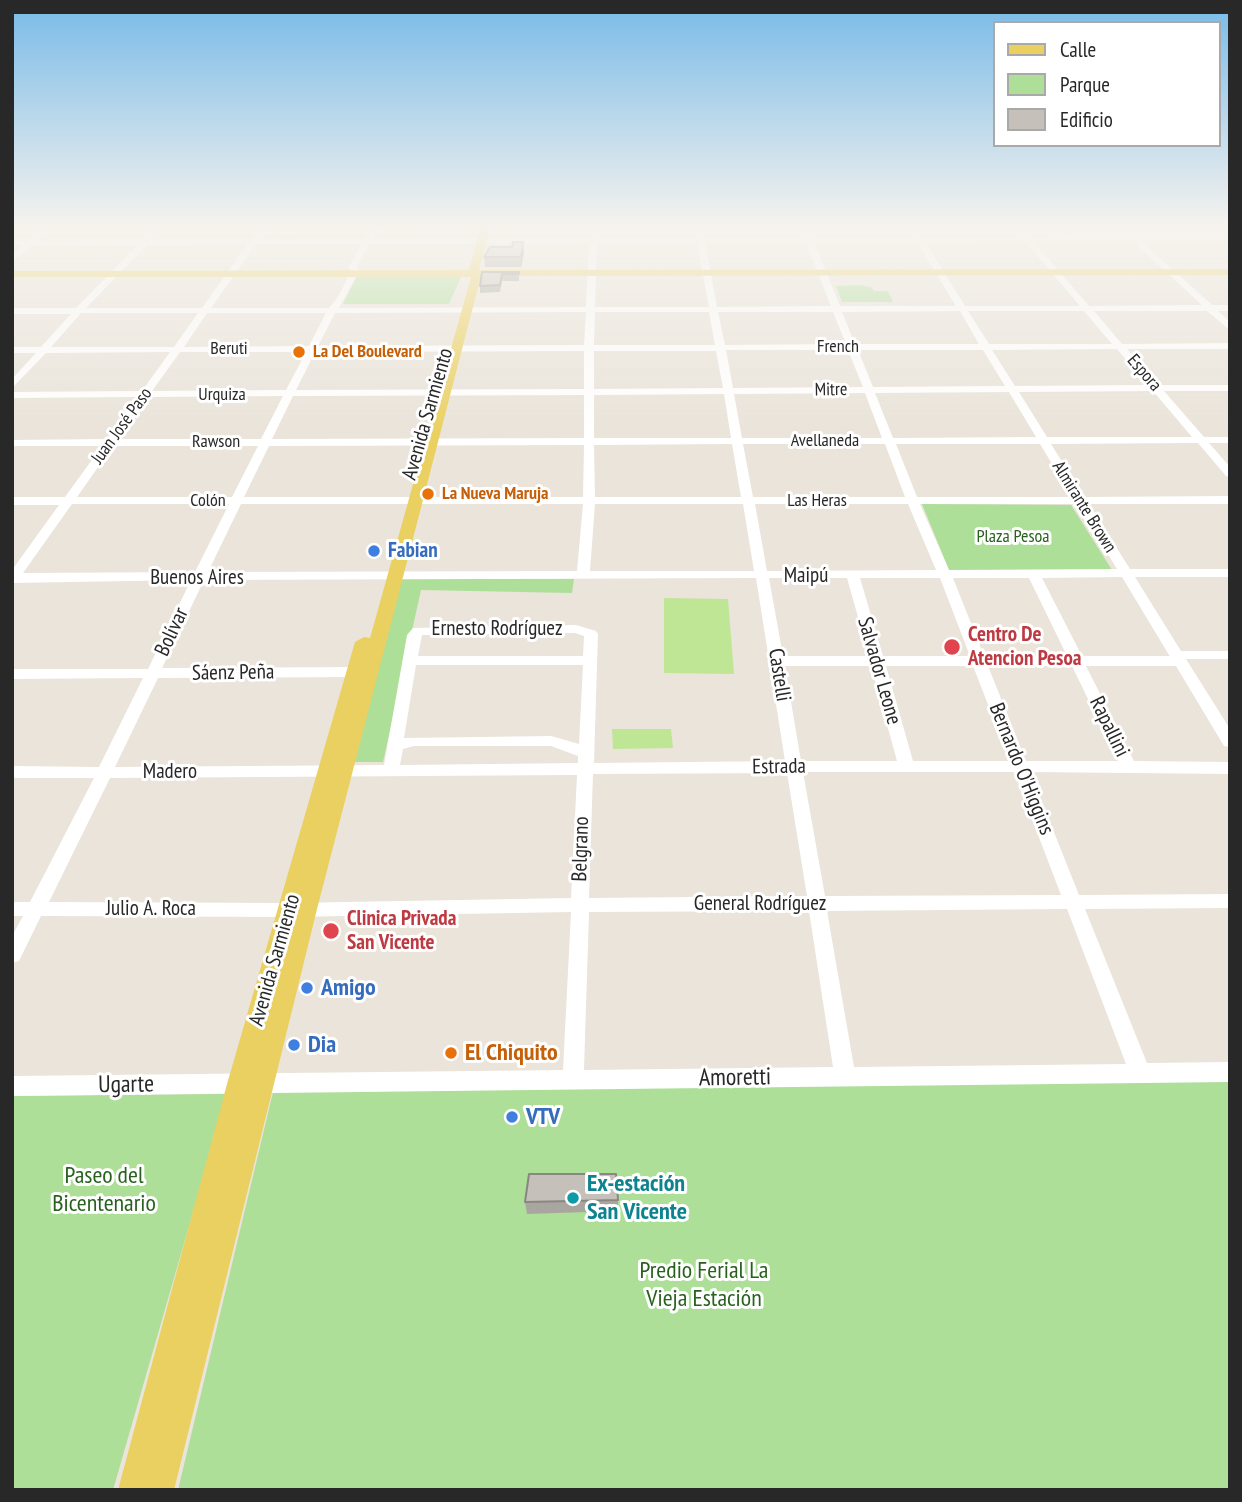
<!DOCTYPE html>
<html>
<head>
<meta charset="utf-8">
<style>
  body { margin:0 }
  #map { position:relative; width:1242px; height:1502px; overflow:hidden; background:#eae4da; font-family:"PT Sans Narrow",sans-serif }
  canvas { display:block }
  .frame { position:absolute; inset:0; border:14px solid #282828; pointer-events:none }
  .legend { position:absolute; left:993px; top:21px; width:228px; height:126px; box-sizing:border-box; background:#fff; border:2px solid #a9a9a9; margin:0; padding:9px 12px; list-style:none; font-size:21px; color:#282828 }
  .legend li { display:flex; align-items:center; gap:14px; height:35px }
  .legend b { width:35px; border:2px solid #a9a9a9 }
</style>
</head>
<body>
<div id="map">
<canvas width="1242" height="1502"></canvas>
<div class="frame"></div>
<ul class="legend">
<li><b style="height:9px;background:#ead060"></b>Calle</li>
<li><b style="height:19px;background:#addf99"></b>Parque</li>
<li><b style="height:19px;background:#c5c1ba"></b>Edificio</li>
</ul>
</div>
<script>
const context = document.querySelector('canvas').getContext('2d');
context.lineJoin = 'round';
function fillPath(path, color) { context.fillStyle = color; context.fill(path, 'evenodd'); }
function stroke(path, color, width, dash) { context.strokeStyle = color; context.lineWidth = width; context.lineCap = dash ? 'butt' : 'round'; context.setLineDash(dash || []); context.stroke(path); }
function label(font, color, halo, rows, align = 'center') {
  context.font = font + ' "PT Sans Narrow",sans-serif'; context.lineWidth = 6; context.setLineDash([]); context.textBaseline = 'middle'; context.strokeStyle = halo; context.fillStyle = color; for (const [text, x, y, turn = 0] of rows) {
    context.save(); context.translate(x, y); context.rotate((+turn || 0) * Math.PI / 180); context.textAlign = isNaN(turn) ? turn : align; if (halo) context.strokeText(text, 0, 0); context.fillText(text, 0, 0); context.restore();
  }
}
fillPath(new Path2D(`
  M462 275 449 304H343L357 276Z
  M859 285 871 287 874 291H888L893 302H842L836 286Z
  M922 504 1071 505 1112 570H949Z
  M399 579H574L572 593 421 590 383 762H352Z
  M1230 1080V1490H178L274 1088Z
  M227 1094 113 1490H12V1096Z`), '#addf99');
fillPath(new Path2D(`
  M664 598 728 599 734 674 664 673Z
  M612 729H671L673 748 613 749Z`), '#bfe695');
fillPath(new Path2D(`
  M49 224H57L38 241 143 240 159 224H167L152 240H252L263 224H271L260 240 364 239 372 224H380L372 239 590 238V224H598L597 238H697L694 224H702L704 238 804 237 799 224H807L812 237H914L906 224H914L922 237H1021L1010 224H1018L1029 237 1128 236 1115 224H1123L1136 236H1230V240L1141 241 1212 305H1230V311H1218L1230 322V330L1207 311H1094L1122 344 1230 343V349H1127L1159 385H1230V391H1164L1204 437H1230V443H1209L1230 467V477L1226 476 1198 443 1051 444 1084 497 1230 496V504H1089L1130 569H1230V577H1135L1181 651H1230V659H1186L1230 729V747L1224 746 1176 666H1086L1134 761 1230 762V774L1030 772 1079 895 1230 894V908L1085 909 1147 1063 1230 1062V1082L12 1096V1076L563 1070 571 912 289 917 41 916 19 961 12 963V936L23 916H12V902H30L94 778H12V766L99 767 143 678 12 679V669H148L191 580 12 583V570L59 505H12V497H65L102 446H12V440L107 439 137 397 12 398V392L142 391 170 352 46 353 12 388V379L36 353H12V347H41L71 314H12V308H76L138 245H33L12 261V255L23 245H12V241H29ZM1025 241 1080 306H965L925 242ZM1033 241H1133L1202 305 1089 306ZM705 242H806L831 306 717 307ZM814 242H917L956 306H840ZM589 243 586 307 339 308 359 271 357 267 369 244ZM597 243H697L709 307H595ZM248 244 202 308H86L147 245ZM256 244H361L349 267 351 271 338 297 329 308H211ZM960 311 979 344H855L842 312ZM968 311H1084L1112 344H989ZM586 312 584 345 318 346 335 313ZM595 312H709L715 345H594ZM718 312H833L846 344 725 345ZM81 313H198L174 347H51ZM207 313H326L309 346 184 347ZM1117 349 1148 385 1015 386 992 350ZM726 350H848L863 387 733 388ZM858 350H983L1005 386 873 387ZM584 351V389L296 390 315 352ZM594 351H716L723 388 594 389ZM180 352H306L286 390 152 391ZM1153 391 1192 437H1047L1019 392ZM1009 392 1036 437 893 438 875 393ZM865 393 882 438H742L734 394ZM724 394 731 438H594V395ZM584 395V438L272 439 293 396ZM283 396 261 439H118L148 397ZM732 444 741 497H595L594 445ZM743 444H885L905 497H753ZM896 444H1040L1072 497H917ZM584 445 583 497H244L269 446ZM113 446H258L232 497H77ZM72 504H229L195 572 23 573ZM241 504H583L577 571 208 572ZM595 504H743L754 571H590ZM755 504H908L936 570 767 571ZM920 504H1077L1117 569 949 570ZM1122 577 1169 655 1170 656H1082L1042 578ZM756 578 785 761 594 763 598 634 596 631 576 625 413 628 407 635 384 765 115 767 158 678 367 677 374 672 367 667 162 668 204 580ZM769 578H847L869 656H783ZM860 578H940L970 656H883ZM953 578H1029L1067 656H984ZM575 633 584 636 583 656H418L422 635ZM416 665H583L579 744 551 736 404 738ZM785 666H871L897 761H801ZM886 666H973L1010 761H913ZM988 666H1072L1118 761H1026ZM414 746H551L578 756V763L400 765 403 749ZM803 772H1014L1061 895 825 896ZM787 773 807 896 589 898 593 774ZM577 775 571 898 289 903 49 902 110 778ZM1067 909 1126 1064 854 1067 827 911ZM809 911 833 1067 584 1070 589 912Z`), '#fff');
fillPath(new Path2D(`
  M481 224H491L479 270 1230 269V275L481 276 317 909 174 1490H118L227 1084 355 642 364 637 370 638 471 277H12V271L469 270Z`), '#ead060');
fillPath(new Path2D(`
  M524 252 521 267H485L484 257Z
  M482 272H519V281H502L500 292 480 293V286Z
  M618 1200V1211L527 1214 525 1202Z`), '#a9a6a0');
fillPath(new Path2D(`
  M523 242 524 252 521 267V257Z`), '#8a8782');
const building = new Path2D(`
  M513 242H523L521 257H484L490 247H512Z
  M482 272H519V274H502L500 285 480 286Z
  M529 1174H616L618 1200 525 1202Z`);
fillPath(building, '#c5c1ba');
stroke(building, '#8a8782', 2);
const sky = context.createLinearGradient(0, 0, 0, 434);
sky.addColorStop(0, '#78bae8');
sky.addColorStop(0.52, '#f6f3ee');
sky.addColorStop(1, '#f6f3ee00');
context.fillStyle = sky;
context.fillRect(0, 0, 1242, 434);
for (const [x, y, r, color] of [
  [299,352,7,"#e8710a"],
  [428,494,7,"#e8710a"],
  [374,551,7,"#3f7fe0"],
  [952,647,9,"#e0444e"],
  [331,931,9,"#e0444e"],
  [307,988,7,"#3f7fe0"],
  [294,1045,7,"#3f7fe0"],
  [451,1053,7,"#e8710a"],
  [512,1117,7,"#3f7fe0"],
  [573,1198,7,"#0f9aa8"]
]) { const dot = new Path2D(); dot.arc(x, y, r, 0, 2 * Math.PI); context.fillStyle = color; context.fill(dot); stroke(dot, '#fff', 2.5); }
label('18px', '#282828', '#fff', [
  ["French",838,347],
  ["Beruti",229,349],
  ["Espora",1144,373,49],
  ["Mitre",831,390,-1],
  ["Urquiza",222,395],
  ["Juan José Paso",122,426,-54],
  ["Avellaneda",825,441],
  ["Rawson",216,442],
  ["Colón",208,501],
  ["Las Heras",817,501],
  ["Almirante Brown",1084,507,58]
]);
label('bold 18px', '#c56008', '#fff', [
  ["La Del Boulevard",313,352],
  ["La Nueva Maruja",442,494]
], 'left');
label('18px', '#27611d', '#fff', [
  ["Plaza Pesoa",1013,537]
]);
label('21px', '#282828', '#fff', [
  ["Avenida Sarmiento",428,414,-74],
  ["Maipú",806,576],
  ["Buenos Aires",197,578],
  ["Ernesto Rodríguez",497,629],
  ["Bolívar",172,632,-65],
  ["Salvador Leone",879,671,74],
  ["Sáenz Peña",233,673,-1],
  ["Castelli",779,675,81],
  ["Rapallini",1109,727,64],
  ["Estrada",779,767,-1],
  ["Bernardo O'Higgins",1021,769,68],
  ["Madero",170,772],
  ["Belgrano",581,849,-88],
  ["General Rodríguez",760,904],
  ["Julio A. Roca",151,909],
  ["Avenida Sarmiento",275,960,-74]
]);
label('bold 21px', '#366cbe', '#fff', [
  ["Fabian",388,551]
], 'left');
label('bold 21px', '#be3a42', '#fff', [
  ["Centro De",968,635],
  ["Atencion Pesoa",968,659],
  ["Clinica Privada",347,919],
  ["San Vicente",347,943]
], 'left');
label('bold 24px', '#366cbe', '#fff', [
  ["Amigo",321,988],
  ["Dia",308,1045],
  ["VTV",526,1117]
], 'left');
label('bold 24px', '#c56008', '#fff', [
  ["El Chiquito",465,1053]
], 'left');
label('24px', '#282828', '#fff', [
  ["Amoretti",735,1078,-1],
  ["Ugarte",126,1085,-1]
]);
label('24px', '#27611d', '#fff', [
  ["Paseo del",104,1176],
  ["Bicentenario",104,1204],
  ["Predio Ferial La",704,1271],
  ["Vieja Estación",704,1299]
]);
label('bold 24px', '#0d838f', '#fff', [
  ["Ex-estación",587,1184],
  ["San Vicente",587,1212]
], 'left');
</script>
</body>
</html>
